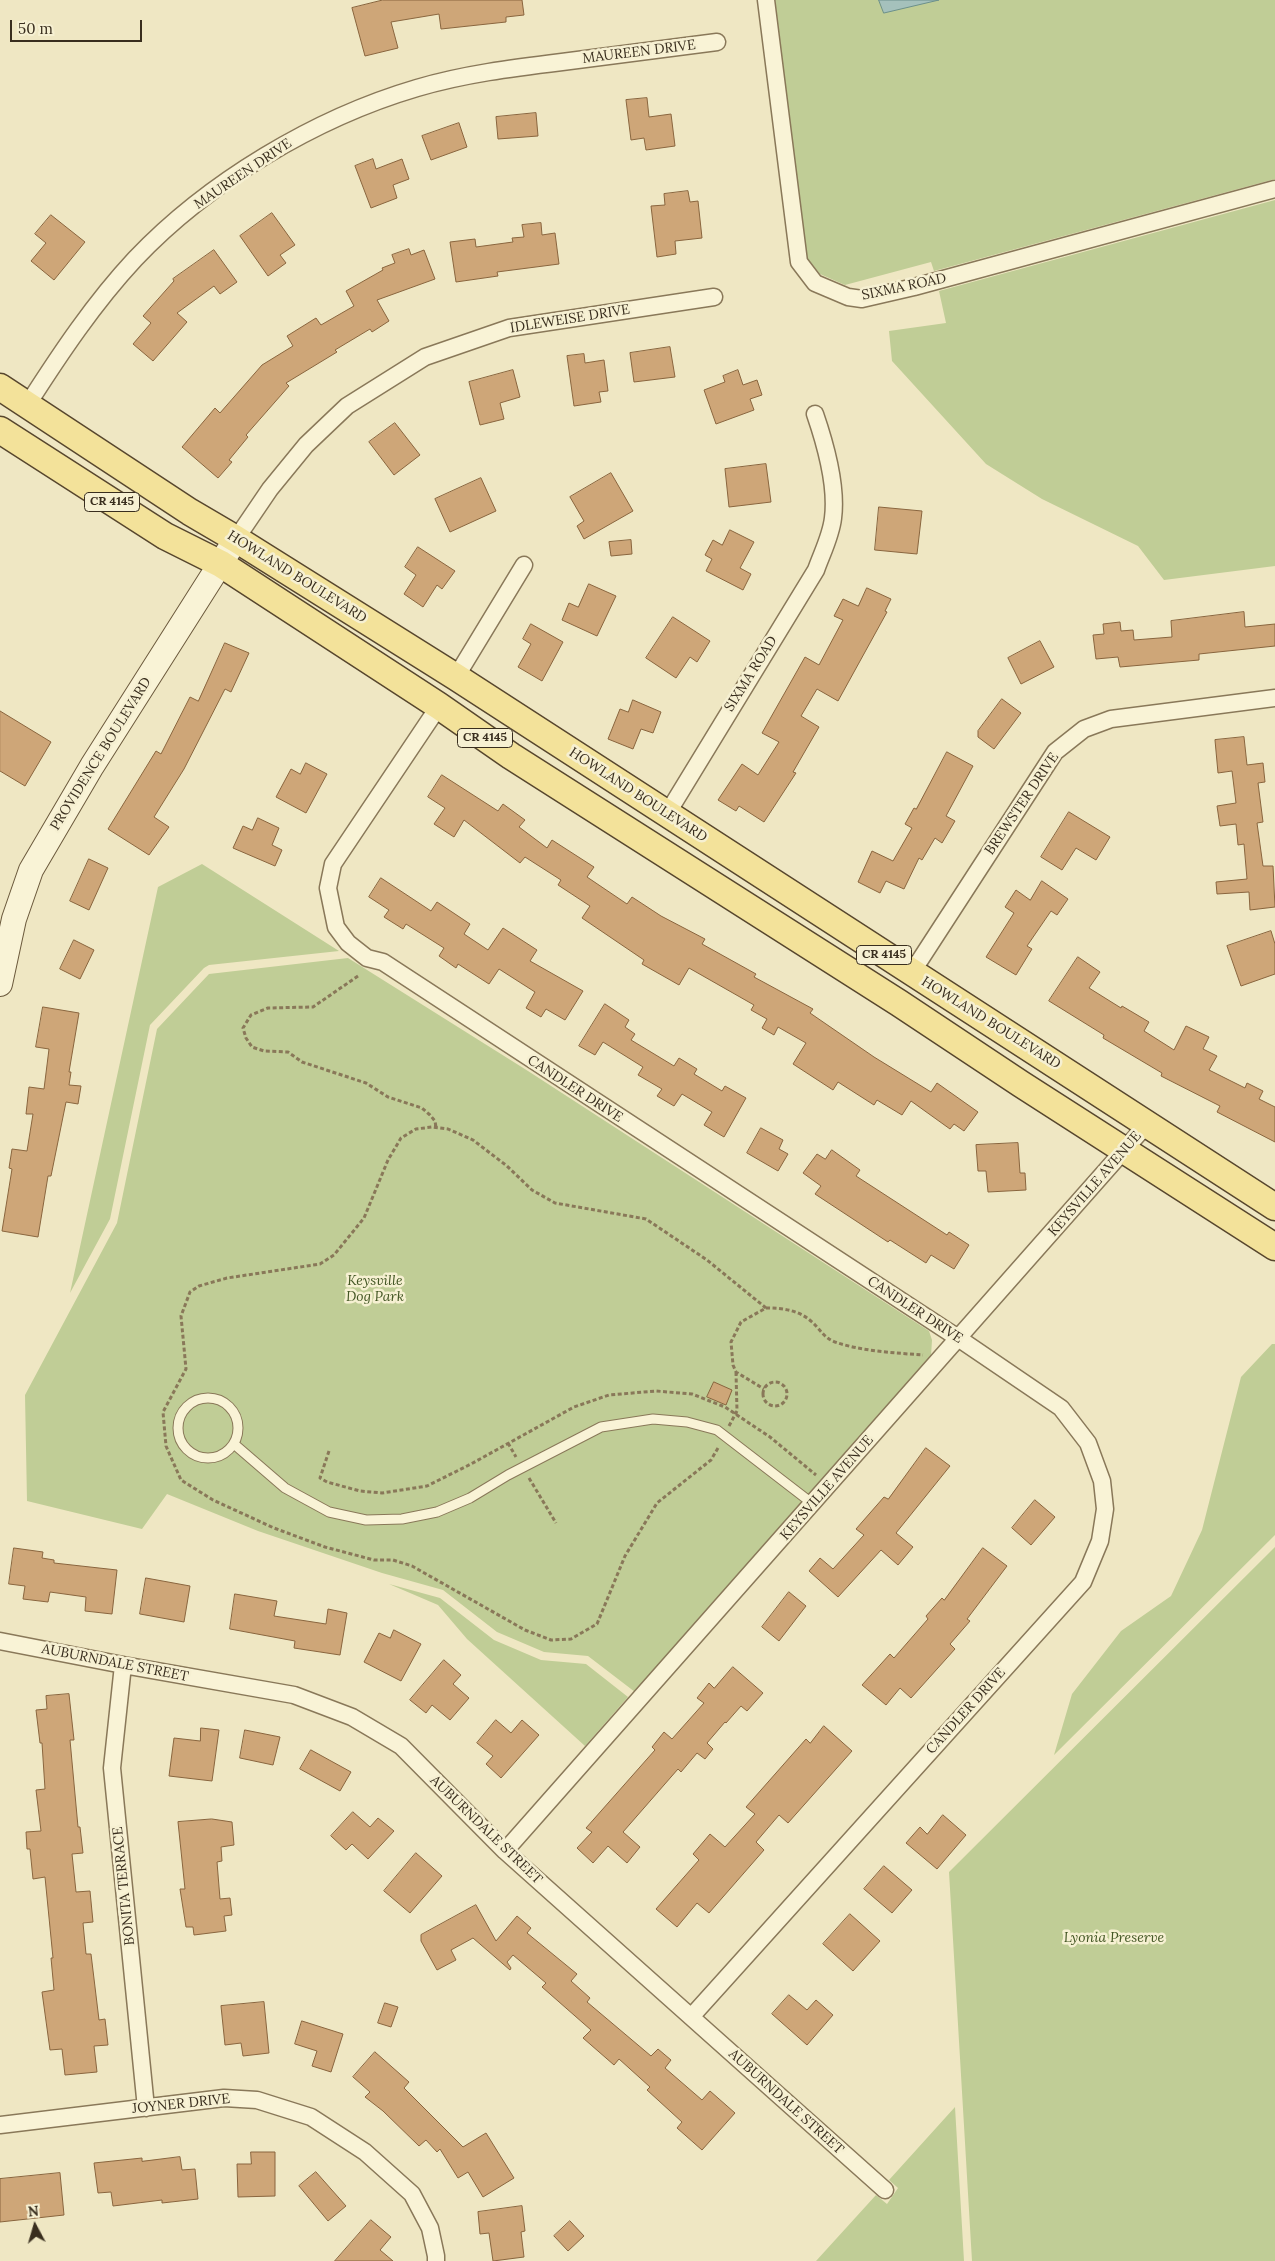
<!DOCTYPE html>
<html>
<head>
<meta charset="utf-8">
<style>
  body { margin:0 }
  #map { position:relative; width:1275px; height:2261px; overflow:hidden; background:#efe7c3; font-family:Lora,serif }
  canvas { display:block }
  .north { position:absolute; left:10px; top:2201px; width:50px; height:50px; -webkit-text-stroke:4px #f6f0d2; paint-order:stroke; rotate:354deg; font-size:14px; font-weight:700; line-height:20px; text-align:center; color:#392e1e }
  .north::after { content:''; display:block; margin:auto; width:18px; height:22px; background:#392e1e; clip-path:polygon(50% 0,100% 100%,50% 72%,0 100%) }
  .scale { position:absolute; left:10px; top:20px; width:132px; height:22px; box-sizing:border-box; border:2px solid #392e1e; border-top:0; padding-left:6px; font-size:15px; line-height:18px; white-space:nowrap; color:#392e1e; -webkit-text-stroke:4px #f6f0d2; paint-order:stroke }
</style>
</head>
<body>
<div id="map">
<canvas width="1275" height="2261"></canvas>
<div class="north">N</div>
<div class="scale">50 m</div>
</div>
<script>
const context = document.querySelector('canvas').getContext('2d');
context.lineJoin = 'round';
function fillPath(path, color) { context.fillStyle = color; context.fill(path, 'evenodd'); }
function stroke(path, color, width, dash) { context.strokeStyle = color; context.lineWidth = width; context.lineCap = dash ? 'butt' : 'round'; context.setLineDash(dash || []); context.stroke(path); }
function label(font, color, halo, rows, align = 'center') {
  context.font = font + ' Lora,serif'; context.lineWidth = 5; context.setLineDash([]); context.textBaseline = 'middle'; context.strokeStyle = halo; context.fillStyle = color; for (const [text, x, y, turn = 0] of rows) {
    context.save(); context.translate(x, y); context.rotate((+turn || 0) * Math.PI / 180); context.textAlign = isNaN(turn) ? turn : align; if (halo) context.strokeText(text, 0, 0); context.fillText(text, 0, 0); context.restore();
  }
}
fillPath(new Path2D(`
  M775 0H1275V179L934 271 931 262 845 285 820 274 807 258Z
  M1275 200V566L1164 580 1138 546 1042 499 986 464 892 361 889 331 946 323 939 291Z
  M202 864 339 951 209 965 204 968 150 1025 110 1219 70 1293 158 887Z
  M348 958 528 1071 929 1331 932 1340 931 1356 635 1692 588 1656 544 1652 497 1632 443 1590 382 1573 258 1531 167 1494 142 1529 27 1501 25 1395 117 1223 157 1029 209 974Z
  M1272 1344H1275V1535L1054 1755 1072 1694 1121 1631 1171 1596 1202 1530 1241 1377Z
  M1275 1547V2261H972L949 1872Z
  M389 1584 440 1598 494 1640 541 1660 586 1664 628 1697 585 1746 467 1639 438 1605Z
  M955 2107 964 2261H816L876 2195 887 2204 898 2188 889 2180Z`), '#c0cd96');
const water = new Path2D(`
  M879 0H939L884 13Z`);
fillPath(water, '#a5c1bc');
stroke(water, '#6c908b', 1);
const building = new Path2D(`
  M383 0H522L524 15 506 17V22L441 29 439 14 391 22 398 48 365 56 352 8Z
  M647 98 649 117 671 114 675 146 646 150 644 138 631 140 626 100Z
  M536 113 538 136 498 139 496 117Z
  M459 123 467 147 431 160 422 136Z
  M373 159 376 169 402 159 409 179 393 185 397 198 371 208 355 166Z
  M688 191 690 202 698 201 702 238 675 241 676 254 657 257 651 206 665 205 664 194Z
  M272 213 295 245 280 255 286 263 268 276 240 236Z
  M51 215 85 242 54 280 31 261 46 243 35 234Z
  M541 223 542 235 555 233 559 264 497 272 498 276 456 282 450 242 475 239 476 247 513 242 512 238 524 237 522 225Z
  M409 249 411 255 424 250 435 279 377 300 389 321 372 332 370 329 335 350 337 352 286 383 289 386 246 435 248 437 229 460 232 462 218 478 182 447 215 408 220 413 262 365 293 346 287 336 316 318 321 325 354 306 346 291 383 270 382 268 395 263 392 255Z
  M214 250 237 282 220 294 214 286 177 313 187 322 153 361 133 344 151 323 143 316 174 281 173 279Z
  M670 347 675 377 634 382 630 353Z
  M584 354 585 363 604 360 608 391 599 392 601 402 574 406 567 356Z
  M513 370 520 397 500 403 504 419 480 425 469 382Z
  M738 370 743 385 757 380 762 395 750 399 754 410 716 424 704 390 725 382 723 376Z
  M395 423 420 455 394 475 369 442Z
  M766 464 771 502 729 507 725 469Z
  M611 473 633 511 584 539 577 526 584 521 570 497Z
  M481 478 496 511 450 532 435 499Z
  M879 507 922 511 917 554 875 550Z
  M730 530 754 542 740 568 751 574 743 590 706 571 712 559 705 555 713 540 722 545Z
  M631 540 632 554 611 556 609 542Z
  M418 547 455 571 442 589 437 585 423 607 404 594 416 575 405 567Z
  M589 584 616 596 597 636 562 620 569 603 578 607Z
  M867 588 891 599 885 611 887 612 838 701 817 689 801 716 819 727 793 772 796 773 764 822 739 806 736 811 718 800 742 764 758 775 779 742 762 733 805 657 819 665 843 620 834 616 843 599 858 606Z
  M1244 612 1245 627 1275 624V646L1199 654V660L1120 667 1118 657 1096 659 1093 635 1104 634 1103 624 1120 622 1121 631 1133 630 1134 640 1172 637 1171 621Z
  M673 617 710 641 697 662 690 657 676 678 646 658Z
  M531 624 563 642 542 681 518 667 531 644 523 639Z
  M1040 641 1054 667 1021 684 1008 658Z
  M225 643 249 653 231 692 225 689 184 769 154 817 169 827 149 855 108 829 156 751 161 754 190 697 198 701Z
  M1002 699 1021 713 994 749 978 737V731Z
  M633 700 661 712 653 733 641 729 633 749 608 739 620 709 628 712Z
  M0 711 51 742 25 786 0 771Z
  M1244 737 1247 765 1263 763 1265 782 1258 783 1263 822 1257 823 1263 866H1273L1275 907 1250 910 1249 892 1217 894 1216 882 1247 879 1244 844 1238 845 1236 824 1220 826 1217 806 1236 803 1232 771 1218 773 1215 740Z
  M947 752 973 766 946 816 955 821 942 843 935 838 922 860 919 858 904 889 886 881 880 893 858 882 872 851 893 861 912 828 905 824 914 808 916 809Z
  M306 763 327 774 306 813 276 797 291 769 300 774Z
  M442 775 498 811 503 804 525 820 519 827 547 848 552 840 594 867 587 877 627 904 632 897 661 916 705 939 702 944 756 974 754 977 813 1009 810 1013 874 1057 931 1092 937 1083 978 1112 964 1131 954 1124 950 1129 911 1101 902 1115 877 1100 874 1105 838 1082 833 1090 793 1064 806 1043 778 1027 774 1035 762 1028 767 1019 751 1010 754 1005 689 968 679 985 642 964 644 960 582 918 590 906 558 885 561 880 525 857 520 863 464 820 454 837 434 824 445 808 428 797Z
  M1069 812 1110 837 1096 860 1076 848 1062 870 1041 857Z
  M258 818 279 828 272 845 282 850 275 866 233 848 243 826 252 830Z
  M89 859 108 868 89 910 70 901Z
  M381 878 431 911 437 902 470 924 464 934 488 950 503 928 537 950 530 961 583 991 565 1020 546 1009 541 1017 526 1008 535 992 499 969 489 984 458 964 456 968 439 956 444 948 406 924 403 929 384 917 389 910 369 897Z
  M1042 881 1068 899 1057 915 1051 911 1027 946 1032 949 1016 975 986 957 1014 913 1005 907 1016 890 1030 900Z
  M1271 931 1275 944V974L1241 986 1227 946Z
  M74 940 94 950 80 979 60 969Z
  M1078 957 1100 972 1089 988 1121 1008 1122 1006 1149 1022 1144 1031 1174 1050 1186 1026 1209 1037 1203 1049 1217 1056 1209 1070 1245 1088 1247 1083 1263 1091 1259 1099 1275 1107V1142L1217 1112 1220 1106 1161 1076 1162 1073 1103 1038 1104 1035 1049 1001Z
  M605 1004 629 1020 625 1027 635 1034 631 1040 674 1066 679 1058 697 1069 694 1074 722 1091 725 1086 746 1098 724 1137 704 1125 712 1112 682 1094 674 1106 657 1096 662 1089 638 1075 643 1067 603 1042 595 1055 579 1046Z
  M43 1007 79 1013 69 1072H71L69 1085 81 1086 78 1104 66 1102 51 1176H48L38 1237 2 1231 12 1169 9 1168 12 1149 27 1151 33 1114H26L29 1087 44 1089 49 1049 36 1047Z
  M761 1128 783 1140 779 1149 788 1154 778 1171 747 1153Z
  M1018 1143 1020 1173H1025L1026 1190 988 1192 986 1171H978L976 1145Z
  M832 1150 860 1170 856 1176 947 1235 949 1232 969 1245 954 1269 931 1255 926 1263 890 1240 888 1242 815 1194 821 1186 803 1173 817 1154 825 1159Z
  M714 1382 732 1390 726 1405 707 1397Z
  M926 1448 950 1466 896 1533 913 1547 898 1565 881 1550 838 1597 809 1571 820 1558 833 1569 864 1535 856 1529 884 1497 888 1499Z
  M1035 1500 1055 1517 1031 1545 1012 1528Z
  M14 1548 43 1552 42 1558 54 1560V1563L117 1570 112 1614 85 1611 86 1597 50 1592 48 1602 23 1599 25 1586 9 1584Z
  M983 1548 1007 1566 967 1619 970 1621 950 1644 955 1649 911 1698 900 1688 886 1705 862 1685 890 1654 894 1658 928 1619 926 1616 942 1598 944 1600Z
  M146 1578 190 1586 184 1622 140 1614Z
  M789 1592 806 1606 779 1641 762 1627Z
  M235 1594 277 1601 274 1616 326 1624 328 1609 347 1613 340 1655 294 1648 295 1641 230 1629Z
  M394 1630 421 1644 401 1681 364 1662 379 1633 390 1638Z
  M444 1660 461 1675 453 1684 469 1698 450 1720 432 1705 426 1713 410 1700Z
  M733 1667 763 1693 747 1711 741 1706 726 1723 725 1722 707 1743 713 1749 705 1759 697 1753 681 1772 678 1769 623 1832 640 1847 627 1863 608 1846 593 1863 577 1848 592 1832 586 1828 655 1750 652 1747 664 1732 672 1739 704 1703 697 1698 709 1683 714 1688Z
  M69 1694 74 1740H70L78 1827H80L83 1853 72 1854 76 1892 90 1891 93 1922 83 1923 86 1954H91L99 2020 105 2019 108 2045 94 2046 97 2072 65 2075 62 2049 50 2050 42 1992 54 1990 51 1958H53L45 1877 33 1879 30 1849H27L26 1832 41 1831 36 1790 45 1789 42 1743H40L36 1710 47 1709 46 1696Z
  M496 1720 511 1733 522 1720 539 1735 501 1778 486 1764 493 1756 477 1743Z
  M824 1726 852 1751 788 1823 779 1815 756 1842 764 1850 709 1913 697 1903 677 1927 656 1909 699 1860 693 1854 710 1834 725 1847 755 1814 746 1807 806 1739 810 1743Z
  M201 1728 219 1730 212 1781 169 1776 174 1738 200 1741Z
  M245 1730 280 1737 273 1765 240 1758Z
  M311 1750 351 1772 340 1791 300 1769Z
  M353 1812 370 1827 378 1818 394 1831 368 1859 352 1844 346 1850 331 1836Z
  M943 1815 966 1835 937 1869 906 1843 920 1827 927 1834Z
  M212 1819 232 1822 234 1845 221 1847 222 1861 217 1862 220 1899 230 1898 232 1915 224 1916 226 1931 194 1935 193 1927H186L180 1889H185L178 1822Z
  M416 1853 442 1876 410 1913 384 1891Z
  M884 1866 912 1890 892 1913 864 1889Z
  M476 1905 496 1941 517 1916 531 1928 527 1933 577 1974 571 1981 590 1998 587 2002 651 2056 658 2049 671 2060 665 2068 702 2100 710 2091 735 2113 702 2150 677 2128 682 2122 647 2090 650 2087 619 2059 614 2065 583 2038 591 2030 542 1987 546 1983 513 1955 507 1962 511 1968 510 1970 473 1938 451 1950 456 1960 437 1970 421 1941V1935Z
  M850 1914 880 1941 853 1971 823 1944Z
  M789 1995 807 2010 816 2000 833 2015 807 2045 772 2014Z
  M264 2002 269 2053 243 2056 241 2043 225 2045 221 2006Z
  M385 2003 398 2007 391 2027 378 2023Z
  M302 2021 343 2034 331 2072 312 2066 317 2051 295 2044Z
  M375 2052 409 2082 404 2088 463 2147 486 2133 514 2178 483 2197 468 2172 458 2178 440 2149 437 2152 426 2140 419 2146 383 2111 365 2097 370 2092 353 2077Z
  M251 2152H275V2196L238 2197 237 2164H251Z
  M180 2157 182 2170 195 2169 198 2199 162 2203V2200L113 2206 111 2192 98 2193 94 2163 142 2158V2161Z
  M316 2172 346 2206 328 2221 299 2186Z
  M60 2173 64 2215 0 2222V2179Z
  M522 2206 525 2231 521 2232 524 2257 493 2261 489 2233 480 2234 478 2212Z
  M371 2220 391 2237 380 2250 393 2261H335Z
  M570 2221 584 2236 568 2251 554 2236Z`);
fillPath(building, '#cea678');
stroke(building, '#89653e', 1);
const lane = new Path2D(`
  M178 1428a30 30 0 1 1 60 0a30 30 0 1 1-60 0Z
  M234 1444 285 1488 329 1512 366 1520 402 1519 437 1512 470 1498 508 1475 601 1427 653 1419 687 1422 717 1430 813 1504`);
const street = new Path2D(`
  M766 0 799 262 815 283 848 297 862 299 914 287 1275 189
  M28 404C60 354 94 303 135 259 208 182 315 118 417 88 464 74 513 68 562 62 614 55 665 49 717 42
  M236 539 270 489 306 445 347 406 425 357 509 328 714 297
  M456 677 524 565
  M439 706 333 864 328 888 336 927 348 943 367 958 383 962 958 1338 1061 1408 1088 1443 1102 1481 1105 1509 1100 1541 1083 1582 691 2017
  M667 814 816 570C822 553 831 536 833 518 837 487 825 443 815 414
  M910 972 920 960 1055 752 1084 729 1111 719 1275 698
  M0 1641 123 1665 294 1695 352 1717 401 1746 505 1851 885 2190
  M123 1665 112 1768 146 2108
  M505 1851 1148 1123
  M0 2125 224 2098 257 2100 311 2117 365 2152 412 2194 430 2228 436 2256V2261`);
const secondary = new Path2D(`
  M0 984 14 919 31 870 92 766 236 539`);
const primary = new Path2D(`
  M0 387 190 512 236 539 456 677 1275 1207
  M0 430 165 536 221 564 439 706 511 756 899 1003 1021 1084 1275 1247`);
stroke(lane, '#897859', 11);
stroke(street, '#897859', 19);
stroke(secondary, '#6b593c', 26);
stroke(primary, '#57462d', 29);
stroke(new Path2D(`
  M358 976 313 1007 268 1008 251 1015 243 1028 246 1038 252 1047 264 1051 288 1052 302 1062 366 1083 388 1097 422 1108 430 1115 435 1121 436 1127
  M766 1308C783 1308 799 1310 812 1322 820 1329 824 1338 835 1342 861 1351 895 1353 923 1355
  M763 1394a12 12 0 1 1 24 0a12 12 0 1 1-24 0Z
  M729 1426 737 1411 736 1372
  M508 1443 516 1457
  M718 1448 711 1460 657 1503 625 1556 597 1624 571 1639 551 1640 525 1630 412 1566 393 1560H374L325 1547 274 1528 213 1500 181 1480 166 1446 163 1412 186 1369 181 1316 190 1292 199 1286 227 1278 320 1264 334 1255 364 1218 388 1160 401 1138 416 1129 432 1127 448 1129 473 1140 507 1166 532 1190 555 1203 646 1219 707 1260 766 1308 741 1322 731 1342 733 1365 736 1372 764 1389
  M329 1451 320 1478 327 1482 360 1491 382 1493 427 1486 471 1464 574 1407 609 1395 656 1391 692 1394 725 1407 770 1437 816 1475
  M529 1478 556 1523`), '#897859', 3, [4, 2.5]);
stroke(lane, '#f9f3d6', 9);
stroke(street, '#f9f3d6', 16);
stroke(secondary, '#f9f3d6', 24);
stroke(primary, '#f3e29a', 26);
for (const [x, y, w] of [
  [112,502,55],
  [485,738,55],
  [884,955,55]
]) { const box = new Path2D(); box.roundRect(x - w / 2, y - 9.5, w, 19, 4); context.fillStyle = '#f6f0d2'; context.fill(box); stroke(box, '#392e1e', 1); }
label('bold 12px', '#392e1e', null, [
  ["CR 4145",112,502],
  ["CR 4145",485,738],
  ["CR 4145",884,955]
]);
label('14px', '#392e1e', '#f6f0d2', [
  ["MAUREEN DRIVE",639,52,-7],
  ["MAUREEN DRIVE",243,174,-34],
  ["SIXMA ROAD",904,287,-12],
  ["IDLEWEISE DRIVE",570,319,-9],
  ["HOWLAND BOULEVARD",297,577,32],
  ["SIXMA ROAD",751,674,-58],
  ["PROVIDENCE BOULEVARD",101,754,-58],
  ["HOWLAND BOULEVARD",638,795,33],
  ["BREWSTER DRIVE",1022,804,-56],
  ["HOWLAND BOULEVARD",991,1023,32],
  ["CANDLER DRIVE",575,1089,33],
  ["KEYSVILLE AVENUE",1095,1184,-49],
  ["CANDLER DRIVE",915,1310,33],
  ["KEYSVILLE AVENUE",827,1488,-49],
  ["AUBURNDALE STREET",115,1663,11],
  ["CANDLER DRIVE",966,1711,-48],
  ["AUBURNDALE STREET",486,1830,44],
  ["BONITA TERRACE",124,1886,-96],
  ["AUBURNDALE STREET",786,2102,42],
  ["JOYNER DRIVE",181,2104,-6]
]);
label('italic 14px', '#435624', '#f6f0d2', [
  ["Keysville",375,1281],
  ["Dog Park",375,1297],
  ["Lyonia Preserve",1114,1938]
]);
</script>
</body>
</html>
